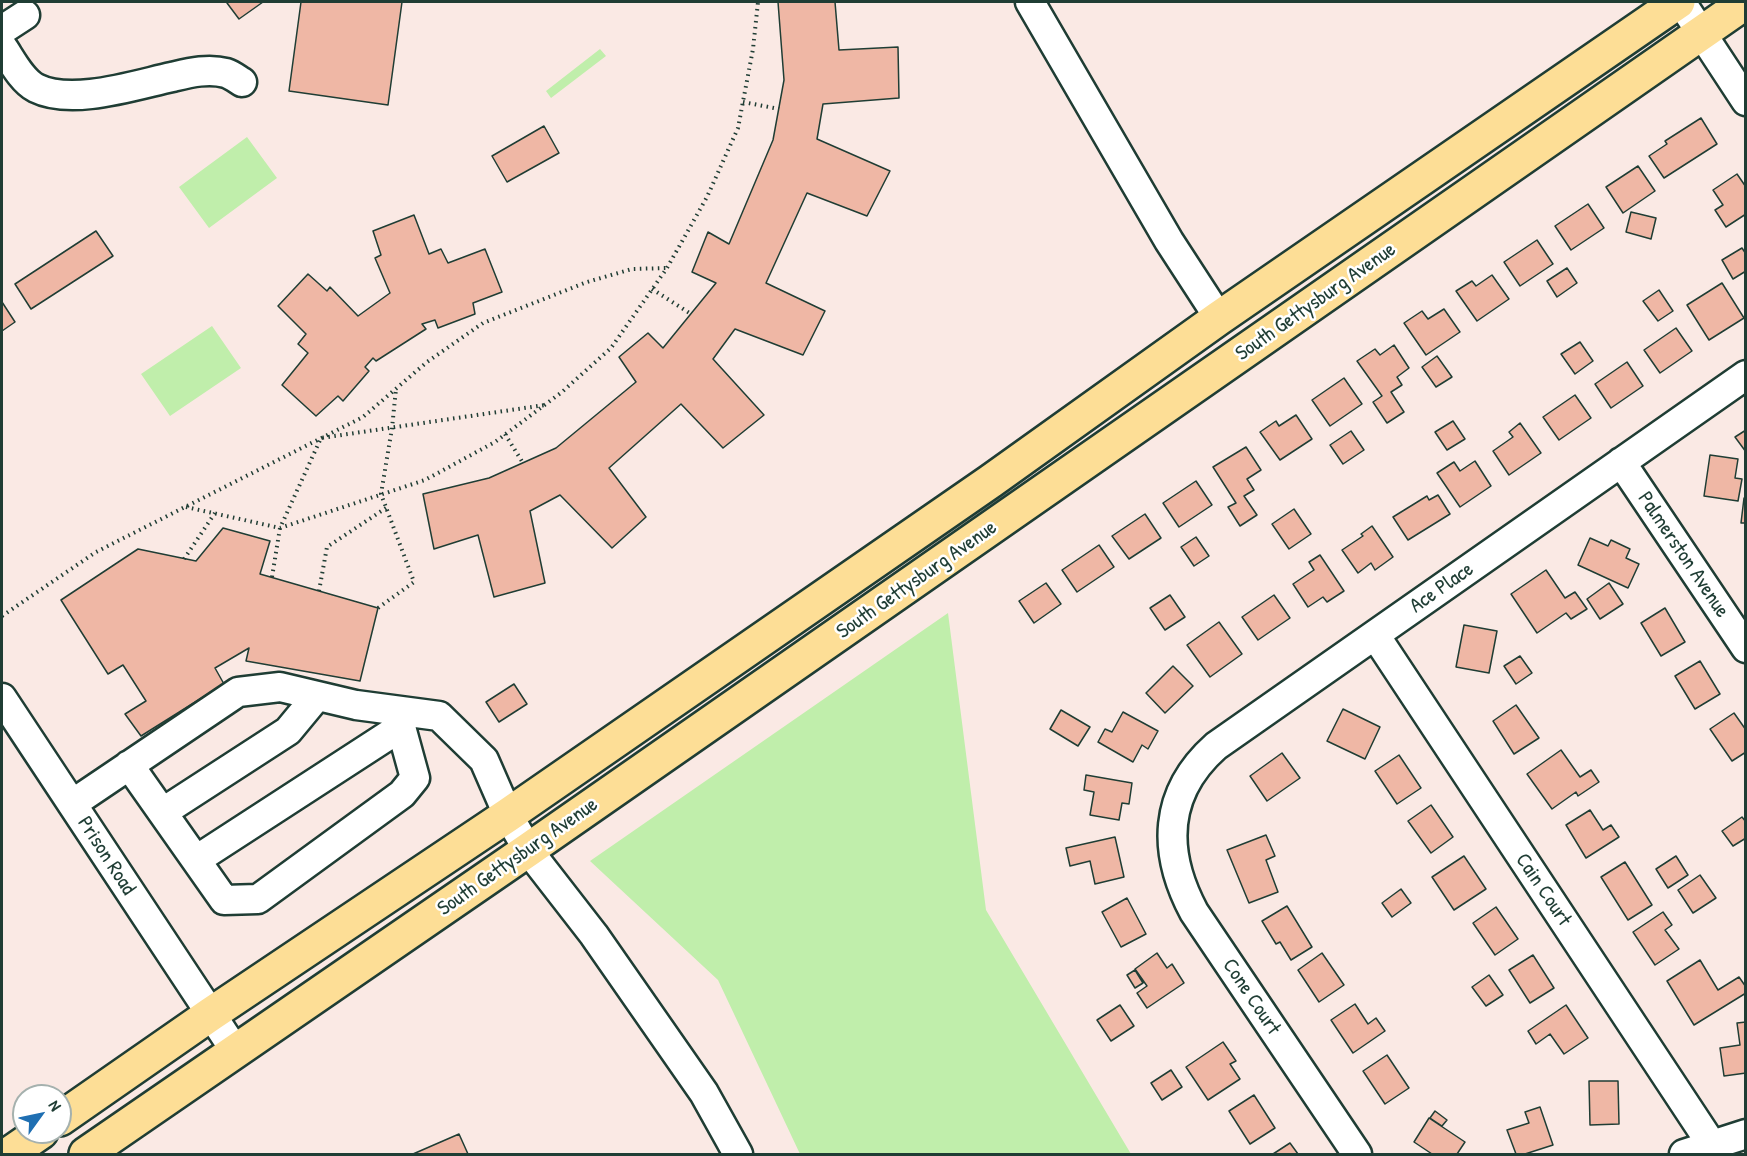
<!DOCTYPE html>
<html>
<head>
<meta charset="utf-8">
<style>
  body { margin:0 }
  #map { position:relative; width:1747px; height:1156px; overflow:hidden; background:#fae9e4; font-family:"Patrick Hand",sans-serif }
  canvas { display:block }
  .frame { position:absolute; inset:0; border:3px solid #1f3d34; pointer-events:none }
  .north { position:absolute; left:12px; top:1084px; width:60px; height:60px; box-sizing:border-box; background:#fff; border:2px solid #a5b1ae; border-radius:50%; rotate:57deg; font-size:16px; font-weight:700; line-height:24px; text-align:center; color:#1f3d34 }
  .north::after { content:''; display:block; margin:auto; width:21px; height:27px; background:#1f6fb2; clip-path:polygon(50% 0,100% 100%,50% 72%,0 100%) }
</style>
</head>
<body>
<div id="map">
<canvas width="1747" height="1156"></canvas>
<div class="frame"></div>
<div class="north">N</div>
</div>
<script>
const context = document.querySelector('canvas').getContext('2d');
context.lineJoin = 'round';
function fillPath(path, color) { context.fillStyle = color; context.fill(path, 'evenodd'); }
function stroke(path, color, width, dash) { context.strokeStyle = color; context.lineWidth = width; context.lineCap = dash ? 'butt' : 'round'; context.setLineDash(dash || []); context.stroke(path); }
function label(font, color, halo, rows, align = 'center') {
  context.font = font + ' "Patrick Hand",sans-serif'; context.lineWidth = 5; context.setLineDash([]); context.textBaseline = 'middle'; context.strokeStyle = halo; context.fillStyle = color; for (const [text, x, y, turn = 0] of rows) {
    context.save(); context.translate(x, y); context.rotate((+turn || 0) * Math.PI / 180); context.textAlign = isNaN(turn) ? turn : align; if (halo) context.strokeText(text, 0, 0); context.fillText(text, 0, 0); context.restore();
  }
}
fillPath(new Path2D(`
  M600 49 606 56 551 98 546 91Z
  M247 137 277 178 209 228 179 187Z
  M212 326 241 368 170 416 141 374Z
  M948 613 986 910 1131 1154H800L718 980 590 861Z`), '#c0eeab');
const building = new Path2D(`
  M229 2H263L239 19 227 3Z
  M301 2H402L388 105 289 91Z
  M778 2H835L839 50 898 47 899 98 823 104 817 139 890 171 867 216 807 193 766 283 825 311 803 355 735 329 713 359 764 415 723 448 681 404 609 468 646 517 612 548 560 495 530 511 545 583 494 597 478 535 434 549 423 494 489 478 556 448 636 382 619 357 648 333 663 348 716 283 692 272 708 232 729 244 773 140 784 80Z
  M1701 118 1717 144 1664 178 1649 156 1667 144 1665 141Z
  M544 126 559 153 507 182 492 156Z
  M1638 166 1655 191 1623 213 1606 187Z
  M1737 174 1746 187V214L1726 227 1715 210 1723 205 1713 190Z
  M1588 204 1604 228 1571 250 1555 226Z
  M1631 212 1656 218 1651 239 1626 232Z
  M414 215 429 254 441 249 448 263 485 249 502 292 473 303 475 314 438 328 435 320 422 324 426 329 376 361 373 358 365 367 369 371 343 401 338 396 316 416 282 385 308 353 298 344 306 334 278 306 308 274 327 291 330 287 358 316 390 293 375 258 381 255 373 231Z
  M96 231 113 256 31 309 15 284Z
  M1537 240 1553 264 1520 286 1504 262Z
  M1742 248 1746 254V271L1733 279 1722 260Z
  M1567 268 1577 283 1557 297 1547 281Z
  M1492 275 1509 299 1477 321 1456 291 1472 281 1476 286Z
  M1722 283 1744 318 1709 340 1687 305Z
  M1659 290 1673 311 1658 321 1643 301Z
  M2 302 15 322 2 331Z
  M1444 309 1460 332 1426 355 1404 323 1422 311 1428 319Z
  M1676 328 1692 351 1660 373 1644 350Z
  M1580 342 1593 361 1575 374 1561 354Z
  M1394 345 1409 368 1397 377 1402 385 1391 392 1404 412 1387 423 1373 402 1382 396 1357 361 1375 349 1380 355Z
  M1437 356 1452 377 1436 387 1422 367Z
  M1627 362 1643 386 1611 408 1595 384Z
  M1344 378 1362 404 1330 426 1312 400Z
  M1575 395 1591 418 1559 440 1543 417Z
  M1296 415 1312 439 1280 460 1260 432 1276 421 1279 426Z
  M1453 421 1465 439 1447 450 1435 432Z
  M1520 423 1541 453 1509 475 1493 451 1513 437 1509 432Z
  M1746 430V452L1735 437Z
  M1351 431 1364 450 1343 464 1330 445Z
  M1246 447 1261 470 1247 479 1254 490 1244 496 1257 515 1240 526 1228 507 1236 503 1213 467Z
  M1710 455 1738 459 1735 478 1742 479 1738 501 1704 496Z
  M1475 461 1491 486 1460 507 1437 473 1454 462 1460 471Z
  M1196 481 1212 505 1179 527 1163 503Z
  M1438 495 1450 514 1408 540 1393 517 1427 496 1429 500Z
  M1744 498H1746V523H1741Z
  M1294 509 1311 534 1289 549 1272 524Z
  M1145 514 1161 538 1129 559 1112 536Z
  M1372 526 1393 557 1375 570 1371 563 1358 573 1342 550 1363 536 1361 534Z
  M223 528 270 541 260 574 378 608 360 681 246 661 249 648 215 668 224 684 141 736 125 714 146 701 123 665 108 674 61 600 138 549 196 561Z
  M1196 537 1209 556 1194 566 1181 547Z
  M1590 538 1608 546 1611 540 1630 549 1626 558 1639 564 1628 588 1578 565Z
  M1099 545 1114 567 1077 592 1062 570Z
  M1320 555 1344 591 1327 602 1323 597 1308 607 1293 584 1314 570 1309 562Z
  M1546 570 1565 598 1575 592 1587 609 1571 619 1566 613 1537 633 1511 594Z
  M1046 583 1061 604 1034 623 1019 601Z
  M1609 583 1623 604 1600 619 1587 599Z
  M1170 595 1185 617 1165 630 1150 608Z
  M1274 595 1290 618 1258 640 1242 617Z
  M1665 608 1685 642 1661 656 1641 623Z
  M1219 622 1242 654 1210 677 1187 645Z
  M1464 625 1497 631 1489 673 1456 667Z
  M1520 656 1532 673 1516 684 1504 666Z
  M1700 661 1720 694 1695 709 1675 676Z
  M1173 666 1193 686 1165 713 1146 693Z
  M514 684 527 704 499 722 486 702Z
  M1516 705 1539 738 1514 754 1493 721Z
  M1343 709 1380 727 1365 759 1327 741Z
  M1061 710 1090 727 1078 746 1050 729Z
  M1123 712 1158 731 1148 749 1142 745 1133 762 1098 742 1105 729 1112 732Z
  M1734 713 1746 730V752L1732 761 1710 729Z
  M1561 750 1580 777 1591 770 1599 782 1578 796 1576 792 1552 809 1527 774Z
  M1282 753 1300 778 1267 801 1250 776Z
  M1399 755 1421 788 1397 804 1375 771Z
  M1086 775 1132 783 1129 804 1122 803 1119 820 1090 815 1094 792 1084 790Z
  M1431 805 1453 837 1431 853 1408 821Z
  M1590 810 1603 830 1611 825 1619 837 1586 858 1566 825Z
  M1742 817 1746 822V838L1733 846 1722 831Z
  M1266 835 1275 856 1266 860 1278 892 1249 903 1227 850Z
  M1115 837 1124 877 1095 884 1090 861 1070 866 1066 848Z
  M1464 856 1486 889 1454 910 1432 877Z
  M1676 856 1688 875 1668 888 1656 869Z
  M1625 862 1652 905 1628 920 1601 877Z
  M1700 875 1716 898 1693 913 1678 890Z
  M1401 889 1411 903 1392 917 1382 903Z
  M1127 898 1146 934 1121 947 1102 912Z
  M1287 906 1312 947 1291 960 1280 942 1276 944 1262 921Z
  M1496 907 1518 939 1495 955 1473 923Z
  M1663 912 1672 925 1665 930 1679 949 1655 965 1633 932Z
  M1157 953 1167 968 1172 964 1184 983 1147 1008 1137 993 1147 986 1135 969Z
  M1322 953 1344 985 1319 1002 1298 970Z
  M1533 955 1554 988 1530 1003 1509 970Z
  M1700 960 1718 990 1739 977 1746 987V993L1694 1025 1667 981Z
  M1135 970 1143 983 1135 988 1127 975Z
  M1489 975 1503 995 1486 1006 1472 987Z
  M1355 1004 1368 1024 1376 1018 1385 1031 1353 1053 1331 1020Z
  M1120 1005 1134 1026 1111 1041 1097 1020Z
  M1566 1005 1588 1038 1564 1054 1550 1034 1536 1044 1528 1031Z
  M1746 1022V1073L1724 1076 1720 1048 1740 1045 1737 1023Z
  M1223 1042 1236 1061 1230 1064 1240 1079 1208 1100 1186 1067Z
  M1387 1055 1409 1088 1385 1104 1363 1071Z
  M1171 1070 1182 1087 1162 1100 1151 1083Z
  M1589 1081H1618L1619 1124 1590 1125Z
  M1254 1095 1275 1128 1250 1144 1229 1111Z
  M1540 1107 1553 1145 1525 1154H1516L1507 1130 1529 1123 1525 1112Z
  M1435 1111 1447 1120 1442 1126 1430 1118Z
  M1429 1118 1465 1142 1457 1154H1432L1414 1142Z
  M459 1134 468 1154H413Z
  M1290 1143 1298 1154H1273Z`);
fillPath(building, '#efb7a5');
stroke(building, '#1f3d34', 1.5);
const minor = new Path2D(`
  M1030 2 1169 241 1219 318
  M1681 2 1746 101
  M2 30 25 15
  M2 46C11 59 21 80 36 88 72 106 135 85 172 77 189 73 208 68 226 73 232 75 237 79 242 82
  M1621 462 1746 648
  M1375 635 1712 1145
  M2 698 236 1052
  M129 765 224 900 258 899 402 794 415 778 401 727 402 712
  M72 804 238 692 280 687 356 705 439 716 484 760 508 815 528 850 594 935 704 1093 738 1154
  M163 812 288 731 317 696
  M196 860 401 727
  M1357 1154 1194 912C1162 852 1163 793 1216 746L1746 375
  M1684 1154 1746 1134`);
const major = new Path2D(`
  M60 1119 211 1014 508 815 991 481 1219 318 1678 2
  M9 1154 41 1132
  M86 1154 528 850 1746 2`);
stroke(minor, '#1f3d34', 33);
stroke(major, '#1f3d34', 38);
stroke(new Path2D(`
  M743 102 779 109
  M652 289 691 314
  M505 434 523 463
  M186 507 280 528 425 480 495 442 562 392 611 348 667 268 707 197 738 128 753 49 758 2
  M184 559 215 513
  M272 577 280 528 321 438 545 405
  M319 591 327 547 386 508
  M378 608 414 582 381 494 392 428 396 389
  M2 616 96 552 363 417 427 362 483 323 587 282 632 269 667 268`), '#1f3d34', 4, [1.5, 4.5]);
stroke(minor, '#fff', 28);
stroke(major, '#fdde96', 33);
label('21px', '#1f3d34', '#fff', [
  ["South Gettysburg Avenue",1316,302,-35],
  ["Palmerston Avenue",1683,555,56],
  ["South Gettysburg Avenue",917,580,-35],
  ["Ace Place",1442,588,-35],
  ["Prison Road",106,856,57],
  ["South Gettysburg Avenue",518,857,-35],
  ["Cain Court",1543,890,56],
  ["Cone Court",1251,997,56]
]);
</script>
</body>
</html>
